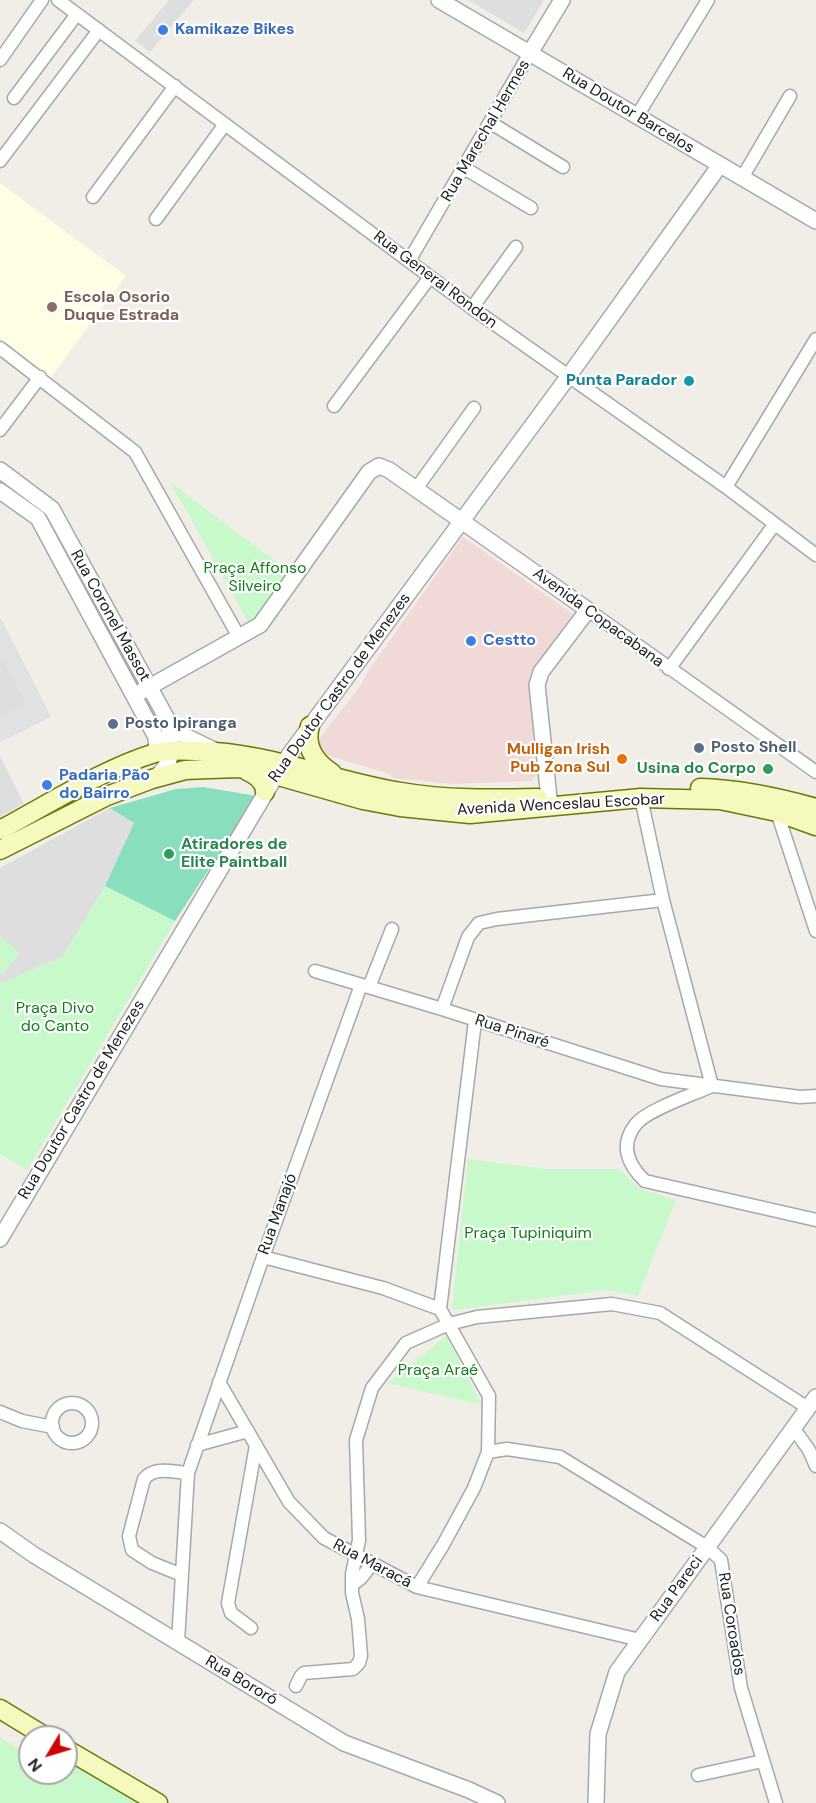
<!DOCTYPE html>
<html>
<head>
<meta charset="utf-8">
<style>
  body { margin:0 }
  #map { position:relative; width:816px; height:1803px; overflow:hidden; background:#f1eee8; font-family:"DM Sans",sans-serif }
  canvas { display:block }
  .north { position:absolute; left:18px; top:1725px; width:60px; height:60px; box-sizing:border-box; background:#fff; border:2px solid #a6a6a6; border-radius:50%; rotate:232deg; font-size:16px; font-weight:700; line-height:24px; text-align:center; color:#212121 }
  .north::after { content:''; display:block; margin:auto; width:21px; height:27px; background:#ce0404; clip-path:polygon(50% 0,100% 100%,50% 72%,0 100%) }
</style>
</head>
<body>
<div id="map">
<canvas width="816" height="1803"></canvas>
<div class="north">N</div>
</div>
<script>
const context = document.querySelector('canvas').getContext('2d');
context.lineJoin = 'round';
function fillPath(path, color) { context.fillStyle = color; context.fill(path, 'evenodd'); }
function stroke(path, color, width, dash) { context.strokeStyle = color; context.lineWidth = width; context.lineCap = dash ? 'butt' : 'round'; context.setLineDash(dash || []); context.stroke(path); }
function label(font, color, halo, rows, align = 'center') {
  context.font = font + ' "DM Sans",sans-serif'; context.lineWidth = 4.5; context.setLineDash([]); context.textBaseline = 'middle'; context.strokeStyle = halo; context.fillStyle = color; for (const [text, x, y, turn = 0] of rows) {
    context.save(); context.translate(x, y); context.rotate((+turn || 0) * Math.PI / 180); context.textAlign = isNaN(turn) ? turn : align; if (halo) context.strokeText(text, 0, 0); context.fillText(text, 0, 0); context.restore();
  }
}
fillPath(new Path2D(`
  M169 0H194L150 52 135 41Z
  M468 0H544L524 33Z
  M0 617 51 717 0 742Z
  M0 756 24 804 0 816Z
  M110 808 134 823 105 886 63 956 0 984V868Z`), '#dfdede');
fillPath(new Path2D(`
  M463 537 573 614 532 669 529 681 535 727 532 741 536 776 531 781 453 784 393 778 390 774 326 755 320 748V738L361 685 368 671Z`), '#f1d9d8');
fillPath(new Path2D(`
  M0 183 126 276 51 377 0 338Z`), '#fefee4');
fillPath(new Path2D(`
  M170 482 291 573 264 613 250 625Z
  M105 886 175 921 27 1170 0 1154V984L63 956Z
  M0 936 20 954 2 974 0 972Z
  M468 1159 546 1169H619L640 1189 676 1200 638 1296 608 1290 452 1310Z
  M446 1336 482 1405 388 1383Z
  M0 1737 30 1756V1773H58L62 1776 73 1763 141 1803H0Z`), '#c7f9cb');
fillPath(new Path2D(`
  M203 787 257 796 175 921 105 886 134 823 110 808 176 789Z`), '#88debd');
fillPath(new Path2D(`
  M0 617 51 717 0 742V717L26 703 2 659 0 658Z`), '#e1e1e1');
const minor = new Path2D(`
  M58 0 472 308 726 487 816 555
  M0 60 42 0
  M14 98 77 14
  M637 116 708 0
  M491 123 563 167
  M0 161 99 30
  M464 168 531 208
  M742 178 790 96
  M93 197 175 86
  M156 219 225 124
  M409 261 530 53
  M472 308 516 247
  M0 348 135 452 239 637
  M334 406 430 277
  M0 430 40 377
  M726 487 816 339
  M416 489 474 408
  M588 610 816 772
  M669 669 774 525
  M641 798 663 900 712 1086
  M777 812 816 931
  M315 971 442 1009 661 1079 800 1097 816 1096
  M369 987 392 929
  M442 1009 468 937 479 923 497 919 663 900
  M712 1086C694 1094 647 1110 636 1124 619 1145 628 1165 645 1181L816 1220
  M263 1257 383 1288 440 1309 489 1396 488 1452 474 1488 443 1545 417 1587
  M440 1309 475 1021
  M219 1382 289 1502 324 1538 417 1587 640 1640
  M52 1423a20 20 0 1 1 40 0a20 20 0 1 1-40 0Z
  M0 1412 22 1421 53 1427
  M794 1429 809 1450 816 1466
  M197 1445 248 1431
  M488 1452 507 1449 560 1457 707 1547 721 1560 741 1688 776 1803
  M182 1575 152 1563 132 1550 129 1536 144 1479C154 1466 173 1472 188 1473
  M352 1585 361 1578 372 1564
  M251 1628 231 1613 228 1603 256 1445
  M178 1642 188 1473 263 1257 361 985
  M296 1686 301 1676 304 1673 353 1669 359 1663 361 1656 358 1619 352 1593V1574L359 1540 356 1440 372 1388 406 1343 449 1324 477 1317 612 1304 660 1313 808 1408
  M698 1775 763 1761`);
const tertiary = new Path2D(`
  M439 0 816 221
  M530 53 562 0
  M0 470 52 509 167 719C173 744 176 763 153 779
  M0 491 38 518 156 737 157 753
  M135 695 260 625 369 472 379 466 389 470 588 610 541 672 537 685 549 798
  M167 719 183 735 214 750
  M0 1239 284 762 568 377 720 165
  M0 1531 34 1555 344 1743 469 1790 497 1803
  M596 1803 598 1734 617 1672 816 1397`);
const secondary = new Path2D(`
  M310 726C304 747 315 762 332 773
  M247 771C256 775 265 782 265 792
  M700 788C740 789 777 797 816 808
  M0 830C47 805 105 768 155 753 169 750 183 750 196 751 268 752 332 781 401 792 447 800 492 799 538 798
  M0 850 107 796 152 779 185 770 209 769 240 768 275 775 363 800 400 807 470 814 641 798 720 800 777 812 816 826
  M0 1709 46 1737
  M66 1749 158 1803`);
stroke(minor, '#a8a8a8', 15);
stroke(tertiary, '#a8a8a8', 18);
stroke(secondary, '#6d7907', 21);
stroke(minor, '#fff', 12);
stroke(tertiary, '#fff', 15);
stroke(secondary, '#f6f9be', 18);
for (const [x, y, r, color] of [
  [163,30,6,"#3f7fe0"],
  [52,307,6,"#8d6e63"],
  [689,381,6,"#0f9aa8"],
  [471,641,6,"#3f7fe0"],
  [113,724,6,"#5c6f8a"],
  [699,748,6,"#5c6f8a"],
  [622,759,6,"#e8710a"],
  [768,769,6,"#2e9e5b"],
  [47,785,6,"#3f7fe0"],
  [169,854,6,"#2e9e5b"]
]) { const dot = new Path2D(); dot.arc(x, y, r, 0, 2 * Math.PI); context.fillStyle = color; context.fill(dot); stroke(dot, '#fff', 2); }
label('bold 16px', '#366cbe', '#fff', [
  ["Kamikaze Bikes",175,30],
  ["Cestto",483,641],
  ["Padaria Pão",59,776],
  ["do Bairro",59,794]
], 'left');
label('16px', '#212121', '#fff', [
  ["Rua Doutor Barcelos",628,111,31],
  ["Rua Marechal Hermes",486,131,-60],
  ["Rua General Rondon",435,280,37],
  ["Rua Coronel Massot",110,616,61],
  ["Avenida Copacabana",598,618,36],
  ["Rua Doutor Castro de Menezes",340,688,-54],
  ["Avenida Wenceslau Escobar",561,805,-3],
  ["Rua Pinaré",512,1032,18],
  ["Rua Doutor Castro de Menezes",82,1100,-59],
  ["Rua Manajó",278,1214,-70],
  ["Rua Maracá",372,1564,28],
  ["Rua Pareci",677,1589,-54],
  ["Rua Coroados",731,1624,81],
  ["Rua Bororó",241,1681,31]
]);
label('bold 16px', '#785e54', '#fff', [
  ["Escola Osorio",64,298],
  ["Duque Estrada",64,316]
], 'left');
label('bold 16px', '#0d838f', '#fff', [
  ["Punta Parador",677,381]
], 'right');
label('16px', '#0e8017', '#fff', [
  ["Praça Affonso",255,569],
  ["Silveiro",255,587],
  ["Praça Divo",55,1009],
  ["do Canto",55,1027],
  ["Praça Tupiniquim",528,1234],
  ["Praça Araé",438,1371]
]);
label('bold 16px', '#4e5e75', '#fff', [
  ["Posto Ipiranga",125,724],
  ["Posto Shell",711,748]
], 'left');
label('bold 16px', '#c56008', '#fff', [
  ["Mulligan Irish",610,750],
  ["Pub Zona Sul",610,768]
], 'right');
label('bold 16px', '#27864d', '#fff', [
  ["Usina do Corpo",756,769],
  ["Atiradores de",181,845,"left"],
  ["Elite Paintball",181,863,"left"]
], 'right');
</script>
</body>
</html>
